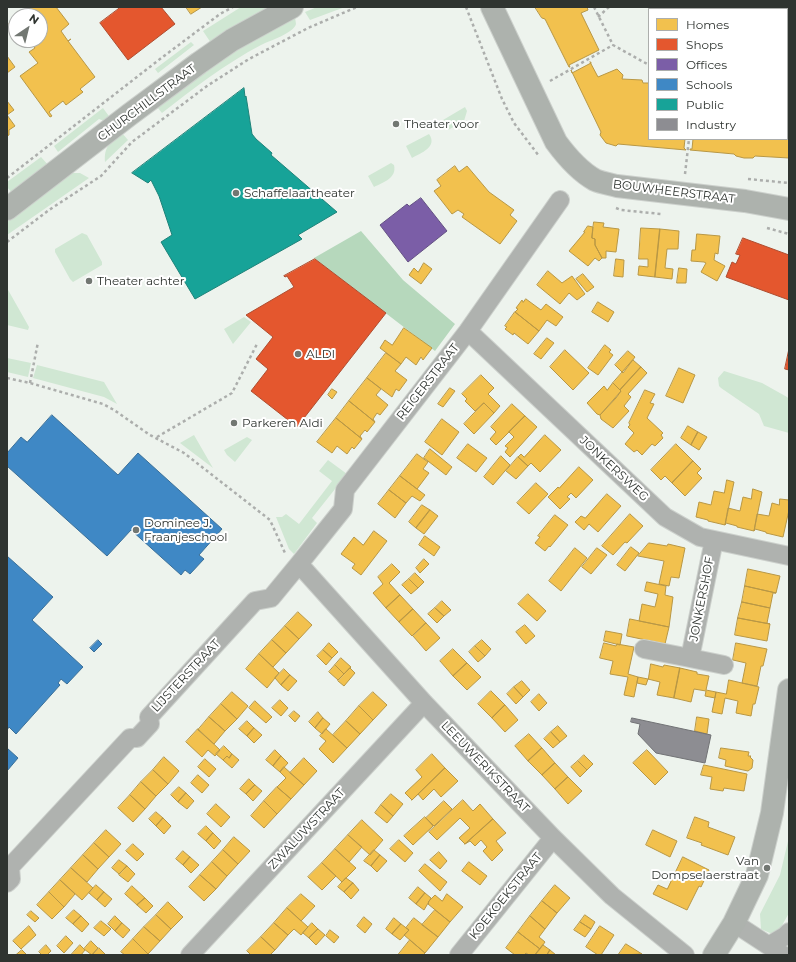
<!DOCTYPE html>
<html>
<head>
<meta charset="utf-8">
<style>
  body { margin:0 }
  #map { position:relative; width:796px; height:962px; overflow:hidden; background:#edf3ed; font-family:Montserrat,sans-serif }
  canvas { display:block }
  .frame { position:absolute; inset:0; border:8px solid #2f3430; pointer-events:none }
  .legend { position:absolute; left:648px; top:8px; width:140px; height:132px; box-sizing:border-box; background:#fff; border:1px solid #acaeac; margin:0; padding:5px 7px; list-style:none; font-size:12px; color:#2f3430 }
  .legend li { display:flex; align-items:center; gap:8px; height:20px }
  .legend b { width:20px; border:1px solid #acaeac }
  .north { position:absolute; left:8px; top:8px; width:40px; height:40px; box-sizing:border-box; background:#fff; border:1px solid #acaeac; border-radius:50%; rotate:35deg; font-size:11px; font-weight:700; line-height:16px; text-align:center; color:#2f3430 }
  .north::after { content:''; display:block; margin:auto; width:14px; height:18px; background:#727772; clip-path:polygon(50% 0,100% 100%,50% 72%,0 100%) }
</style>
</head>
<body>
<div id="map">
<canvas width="796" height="962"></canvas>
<div class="frame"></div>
<ul class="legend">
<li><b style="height:11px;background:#f2c14e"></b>Homes</li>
<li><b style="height:11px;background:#e4572e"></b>Shops</li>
<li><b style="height:11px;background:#7b5ea7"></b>Offices</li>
<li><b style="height:11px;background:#3f88c5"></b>Schools</li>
<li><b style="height:11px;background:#17a398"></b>Public</li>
<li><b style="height:11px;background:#8d8d92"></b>Industry</li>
</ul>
<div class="north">N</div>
</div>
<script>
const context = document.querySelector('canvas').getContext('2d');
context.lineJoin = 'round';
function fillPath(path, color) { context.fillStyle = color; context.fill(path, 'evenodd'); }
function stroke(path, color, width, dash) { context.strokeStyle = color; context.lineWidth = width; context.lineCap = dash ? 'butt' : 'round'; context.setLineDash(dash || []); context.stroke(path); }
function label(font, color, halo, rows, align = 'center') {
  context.font = font + ' Montserrat,sans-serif'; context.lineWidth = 4; context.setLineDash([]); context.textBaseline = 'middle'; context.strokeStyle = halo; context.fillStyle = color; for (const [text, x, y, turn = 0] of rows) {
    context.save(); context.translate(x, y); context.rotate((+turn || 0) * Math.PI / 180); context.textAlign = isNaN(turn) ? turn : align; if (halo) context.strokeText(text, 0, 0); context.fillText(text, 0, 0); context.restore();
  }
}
fillPath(new Path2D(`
  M241 7H266L265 10 211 43 203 31Z
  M317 7H345L310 20 305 12Z
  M295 17 296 24C294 33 269 41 261 45 225 64 194 88 162 113L157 107 247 42Z
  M191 42 194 45 158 73 155 69Z
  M465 107 467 111 464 121 448 130 443 120Z
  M103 108 111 119 107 122 99 119 58 152 54 146Z
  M122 133 128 140 105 162C104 146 110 143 122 133Z
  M429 134C438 147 421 153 412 158L406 146Z
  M41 157 49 166 13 194 7 187V182Z
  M391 163 394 165C397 178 384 182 374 187L368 176Z
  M72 173H80L89 178 7 235V222Z
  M82 233 87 235 102 262V265L73 282 70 279 55 252V249Z
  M7 288 29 327 28 330 7 325Z
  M244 317 251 322 233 344 224 329Z
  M7 358 31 363 28 377 7 372Z
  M37 365 104 382 117 404 104 397 33 378Z
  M724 371 762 383 787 397 789 399V433L764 426 759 414 721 388 719 386 718 378Z
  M194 435 213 468 180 443Z
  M247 437 252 440 235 462 227 455 224 450Z
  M328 460 347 474 312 518 317 523 294 554 289 549 276 517H282L286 514 299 524 332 481 319 471Z
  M789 837V913L780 929 774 933H770L761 929 760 914 780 875Z`), '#d0e7d3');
fillPath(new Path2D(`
  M361 231 403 280 455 324 435 351 314 258Z`), '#b6d8bc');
const homes = new Path2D(`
  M32 7H56L69 24 61 31 68 41 71 39 68 41 95 77 80 89 83 92 66 105 63 101 49 112 52 116 50 117 20 76 38 63 29 52 35 48 29 40H40V16H20Z
  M186 7H202L191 14Z
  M535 7H587L588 10 581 13 599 50 569 65 570 67H569L545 19 542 18Z
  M16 19V29L13 31 9 24Z
  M7 56 15 67 7 73Z
  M590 62 598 77 617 69 623 75 622 79 642 80 643 83H649V139H685L684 148 686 150 618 144 616 146 606 143 600 135 601 132 571 70 572 73 591 63Z
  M7 101 14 110 7 115 15 126 9 130V135L7 136Z
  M787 136H789V158L755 156 753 158H744L736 156 734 154 690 150V149H692L693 139H787Z
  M455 166 459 172 467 166 489 192 514 210 510 215 517 221 500 244 462 217 464 214 458 210 452 214 434 191 441 186 437 180Z
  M594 222 604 223 603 227 619 229 616 252 606 251V258H602L595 245V239L592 238Z
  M588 226 593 227 592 238 595 239V245L602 258 599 261 595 258 588 266 569 251 585 232H584Z
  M641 228 660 229 655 277 638 275 639 266 648 267V259H639Z
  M660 229 679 231 678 249H667L665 268 673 269 672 279 655 277Z
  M697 234 720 236 718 254 715 253 714 260 725 266 717 281 701 272 706 263 704 262 691 261 692 250H695Z
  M616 259 624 260 623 277 614 276Z
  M424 263 432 269 421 284 409 275 414 268 418 272Z
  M679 268 687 269 686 283H677Z
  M548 271 562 283 572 276 585 294 577 300 569 293 560 304 537 285Z
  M583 274 594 287 587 292 576 279Z
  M526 299 541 310 546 304 563 317 556 326 547 320 539 331 515 312 518 309 516 308 522 300 523 302Z
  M598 302 614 312 608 322 592 312Z
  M515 312 539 331 528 344 514 333 513 335 505 329 507 327 505 326Z
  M404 328 432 348 423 360 421 357 416 365 406 357 401 364 380 348 385 340 392 345Z
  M547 338 554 343 541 359 534 354Z
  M605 345 611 350 609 352 613 355 598 375 588 368Z
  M565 350 589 373 573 390 550 367Z
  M628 351 635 357 623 373 615 365Z
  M386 353 401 364 395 371 407 380 399 391 396 389 392 397 367 378Z
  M633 360 641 367 620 390 613 383Z
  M641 367 647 373 628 394 631 397 624 406 629 411 613 428 601 419 600 415 616 398 621 391 620 390Z
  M679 368 695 375 683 403 666 396Z
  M481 375 494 388 488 394 500 406 494 413 484 403 475 411 465 401 467 399 462 394Z
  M367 378 381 389 376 395 388 405 380 415 377 413 373 419 375 422 349 401Z
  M613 383 621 391 600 415 597 414 587 403 604 386 607 390Z
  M450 388 455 391 443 407 438 404Z
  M332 389 337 392 332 399 328 395Z
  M645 390 655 394 650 403 654 404 647 418 663 433 661 435 663 438 655 446 652 444 642 455 637 450 634 452 625 444 634 433 628 427 630 425 629 423Z
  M349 401 375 422 367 432 365 430 360 436 362 439 336 418Z
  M484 403 494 413 474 434 464 424Z
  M512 404 525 416 496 445 490 439 496 432 491 427Z
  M525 416 537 427 510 457 505 452 508 448 505 446 514 437 509 432Z
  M336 418 362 439 354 449 352 447 347 454 337 446 332 453 317 442Z
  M442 419 459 432 442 455 425 442Z
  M688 426 698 432 691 445 681 438Z
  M698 432 707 437 699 450 691 445Z
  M545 435 561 450 540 472 531 463 528 466 518 457 521 454 524 457Z
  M468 444 487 458 476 472 457 458Z
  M676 444 693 461 672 483 665 476 661 480 651 470Z
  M430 449 452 467 446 475 424 458Z
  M417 454 428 462 423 469 429 473 417 489 400 476Z
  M501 456 510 465 493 485 484 477Z
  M518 457 528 466 516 479 506 471Z
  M693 461 701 469 697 473 702 478 685 496 672 483Z
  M579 467 593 480 576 498 571 493 567 497 570 499 560 509 548 497 558 487 559 488Z
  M400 476 425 495 420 501 412 496 406 503 389 490Z
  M727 480 734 482 725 525 708 521V520L696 517 699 502 711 505 714 491 724 493Z
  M536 483 548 494 529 514 517 503Z
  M753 489 762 492 754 531 737 527V526L726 523 725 525 728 508 740 511 743 497 751 499Z
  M389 490 406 503 395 518 378 504Z
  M607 494 621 506 598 532 589 524 584 530 575 522 581 516 585 518Z
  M780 499 789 500V510L783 537 766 533V532L755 529 754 531 757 514 769 516 772 503 779 505Z
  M422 505 430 510 416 528 409 522Z
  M430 510 438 516 424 534 416 528Z
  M630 514 643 526 627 543 625 542 613 555 602 546Z
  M555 515 568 525 550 547 549 546 545 551 535 543 540 537 538 536Z
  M374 531 387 541 361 575 352 568 355 564 341 554 354 537 363 545Z
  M425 536 440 547 434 556 419 545Z
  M649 543 667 546 668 544 685 548 679 578 671 577 669 586 659 584 664 561 638 556Z
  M631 547 639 553 625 571 617 565Z
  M575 548 587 558 561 591 549 581Z
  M597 548 607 555 591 574 582 567Z
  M424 559 429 564 420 573 416 568Z
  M392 564 400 572 389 583 400 595 386 608 373 593 383 584 378 577Z
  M748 569 780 576 776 593 745 586Z
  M415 573 424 582 418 588 409 579Z
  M409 579 418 588 411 594 402 585Z
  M647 582 666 586 665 595 673 597 669 627 639 621 642 604 655 607 658 594 645 591Z
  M745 586 776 593H773L770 608 742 602Z
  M528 594 546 611 537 621 518 604Z
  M400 595 413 609 399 622 386 608Z
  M442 601 451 610 444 616 435 608Z
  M742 602 770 608 767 623 770 624 738 618Z
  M435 608 444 616 437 623 428 614Z
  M413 609 426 623 412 636 399 622Z
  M298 612 312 625 299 639 285 626Z
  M738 618 770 624 767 641 735 635Z
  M630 619 669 627 665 644 627 636Z
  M426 623 440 638 426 651 413 636Z
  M525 625 535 636 526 644 516 632Z
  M285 626 299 639 286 653 272 640Z
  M606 631 622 634 620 645 604 641Z
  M272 640 286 653 273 667 259 654Z
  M482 640 491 649 485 656 475 646Z
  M329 643 338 652 332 658 323 650Z
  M604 643 616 646 617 644 634 647 628 674 638 677 634 697 624 695 628 677 610 674 613 661 600 658Z
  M736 643 767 649 763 666H761L757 686 742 683 746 663 733 660Z
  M475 646 485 656 478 662 469 652Z
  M453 649 467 663 453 676 440 661Z
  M323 650 332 658 326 665 317 656Z
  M259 654 279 673 267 688 246 669Z
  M341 658 351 667 344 674 335 665Z
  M467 663 481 677 467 690 453 676Z
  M651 664 663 667 664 665 680 668 674 698 657 695 660 682 648 679 646 685 637 683 638 677 648 679Z
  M335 665 344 674 338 680 329 672Z
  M350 668 355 673 344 686 338 681Z
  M680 668 697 672V674L709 676 706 690 716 692 715 698 705 696 706 691 694 689 691 702 674 698Z
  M284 669 290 675 281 685 275 678Z
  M290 675 297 681 288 691 281 685Z
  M729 680 759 687 755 704H753L751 716 736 713 738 701 725 698 722 714 712 712 716 692 726 694Z
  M522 681 530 690 523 697 514 687Z
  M514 687 523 697 516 704 507 694Z
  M491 691 505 705 492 718 478 704Z
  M232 692 248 706 237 719 221 704Z
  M373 692 387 705 373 720 359 706Z
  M539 694 547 703 539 711 531 702Z
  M280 700 288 708 281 716 272 708Z
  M255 701 272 717 266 723 249 708Z
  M221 704 237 719 225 731 209 717Z
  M505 705 518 720 505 732 492 718Z
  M359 706 373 720 360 734 346 721Z
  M294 711 300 716 295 722 289 716Z
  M318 712 323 718 315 728 309 722Z
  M209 717 225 731 214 744 198 730Z
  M697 717 709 719 707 734 695 731Z
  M323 718 330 724 322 734 315 728Z
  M247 721 254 728 247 736 239 729Z
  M346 721 360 734 347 748 333 735Z
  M558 726 567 736 560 742 551 732Z
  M254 728 262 735 254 743 247 736Z
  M198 729 220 750 215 756 208 750 202 757 186 742Z
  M326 729 347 748 333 763 319 749 326 741 320 736Z
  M551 732 560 742 553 748 544 739Z
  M529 734 542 748 528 761 515 746Z
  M224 746 232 754 229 758 227 756 223 760 216 754Z
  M542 748 555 763 542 775 528 761Z
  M721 748 749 752 748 756H751L750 757 753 760 752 768 748 771 725 766 726 760 719 758Z
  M275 750 281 756 273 766 266 760Z
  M647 750 668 772 655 785 633 763Z
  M232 754 239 760 232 768 223 760 227 756 229 758Z
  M432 754 445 768 412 800 405 793 422 777 416 770Z
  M584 755 593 764 587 770 578 761Z
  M281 756 288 763 280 772 273 766Z
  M164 757 179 771 168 784 153 770Z
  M304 758 317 771 304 785 290 773Z
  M205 759 216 769 209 777 198 767Z
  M578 761 587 770 580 777 571 767Z
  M555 763 568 777 555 789 542 775Z
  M704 765 747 774 744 791 724 788 723 791 710 789 712 777 701 775Z
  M284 767 304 785 291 799 277 787 286 778 280 772Z
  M445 768 458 781 441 797 434 789 423 800 418 794 412 800Z
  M153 770 168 784 156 796 141 782Z
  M198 775 209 785 202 793 191 783Z
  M568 777 582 791 568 804 555 789Z
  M249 779 255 785 246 794 240 789Z
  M141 782 156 796 145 809 130 795Z
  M255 785 262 791 253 801 246 794Z
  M179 787 186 793 178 802 171 795Z
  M277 787 291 799 277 814 264 801Z
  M186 793 194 801 187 809 178 802Z
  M391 794 403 804 393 816 381 805Z
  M130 795 145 809 133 822 118 808Z
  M463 800 473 811 480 804 493 819 465 844 459 838 470 828 460 818 437 840 429 832Z
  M264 801 277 814 264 828 251 816Z
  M444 801 452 809 434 826 426 818Z
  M216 804 230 817 221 827 207 814Z
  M381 805 393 816 387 823 375 813Z
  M156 812 163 818 156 826 149 819Z
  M425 817 433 826 413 845 404 836Z
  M695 817 709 822 708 827 735 837 728 855 701 845 702 843 687 838Z
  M163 818 171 826 164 834 156 826Z
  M493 819 506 833 496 841 503 850 492 861 483 851 487 847 481 840 475 846 470 841 465 844Z
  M362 820 383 840 370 855 348 835Z
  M206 826 213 833 206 841 198 834Z
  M106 830 121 844 109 857 94 843Z
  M653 830 677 841 670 857 646 845Z
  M213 833 221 841 214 849 206 841Z
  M348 835 362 847 349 862 335 849Z
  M234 837 250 851 238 864 223 850Z
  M399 840 413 853 405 862 390 849Z
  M94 843 109 857 98 869 83 855Z
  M133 844 144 854 137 861 126 851Z
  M335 849 356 868 342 882 322 863Z
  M223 850 238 864 227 876 212 862Z
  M374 850 380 855 371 866 364 861Z
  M183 851 190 857 183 865 176 859Z
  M439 852 447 861 440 869 430 860Z
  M83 855 98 869 87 882 71 868Z
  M380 855 387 861 377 872 371 866Z
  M190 857 199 865 191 873 183 865Z
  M683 857 709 870 701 887 699 886 687 910 653 894 658 885 667 889Z
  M119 860 127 866 119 874 112 868Z
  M212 862 227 876 216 889 200 875Z
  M469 862 487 876 480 885 462 871Z
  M322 863 336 876 322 890 308 877Z
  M425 864 447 882 440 891 419 871Z
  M127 866 135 874 128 882 119 875Z
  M71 868 93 888 82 900 60 880Z
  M200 875 216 889 204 901 189 887Z
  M346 878 353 883 344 892 338 887Z
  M60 880 75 894 64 907 49 892Z
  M353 883 359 890 351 899 344 892Z
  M96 885 104 892 97 900 89 893Z
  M555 885 570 898 557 913 542 901Z
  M132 886 145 898 137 905 125 894Z
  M418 887 425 893 416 904 409 898Z
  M49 892 64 907 52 919 37 905Z
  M104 892 112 899 105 907 97 900Z
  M425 893 431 898 424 910 416 904Z
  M301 894 315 906 301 921 287 908Z
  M447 894 463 907 450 922 428 904 429 903 428 902 435 895 442 901Z
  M145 898 153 906 146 913 137 905Z
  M542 901 557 913 545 929 530 916Z
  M168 902 183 917 171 929 156 915Z
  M287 908 308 927 301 935 294 929 288 935 274 923Z
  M74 910 81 916 73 924 66 918Z
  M435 910 450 922 438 937 422 925Z
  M31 911 39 918 35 922 27 915Z
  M156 915 171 929 160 941 144 927Z
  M585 915 595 922 591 929 580 922Z
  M81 916 89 924 82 932 73 924Z
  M115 916 122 923 115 931 108 924Z
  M530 916 545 929 539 937 545 942 540 949 518 932Z
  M364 917 372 924 365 933 357 926Z
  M394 918 401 924 392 934 386 929Z
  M414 918 438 937 425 953 404 935 409 930 406 928Z
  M101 921 111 929 104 936 94 928Z
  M580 922 591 929 585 937 574 930Z
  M122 923 130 930 123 938 115 931Z
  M274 923 288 935 275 950 261 937Z
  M312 923 318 929 309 938 303 933Z
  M401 924 409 930 400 940 392 934Z
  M29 926 36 935 21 949 13 941Z
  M600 926 614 935 601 955H598L586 947Z
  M144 927 160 941 148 954 133 939Z
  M318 929 325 935 316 945 309 938Z
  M330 930 339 937 334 943 326 936Z
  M518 932 540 949 535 955H529L526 953 524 955H515L506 948Z
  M66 936 73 943 64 953 57 946Z
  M261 937 275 950 270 955H251L247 951Z
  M133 939 148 954 147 955H125L121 952Z
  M410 940 425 953 423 955H398Z
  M91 941 98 948 92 955 84 949Z
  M626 944 642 954 621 955 619 954Z
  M46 945 51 951 47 955H42L39 952Z
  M80 945 85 950 81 955H71Z
  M543 945 550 950 547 955H535Z
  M99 948 106 955H92Z
  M22 950 27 955H16Z
  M550 950 556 955H547Z`);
fillPath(homes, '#f2c14e');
stroke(homes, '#b89745', 1);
const shops = new Path2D(`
  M121 7H161L175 24 128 60 100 23Z
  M735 7H789V12H787V9H758Z
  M743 238 789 255V300L726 277 732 262 736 264 740 255 736 254Z
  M315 259 386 313 297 427 251 391 268 369 256 359 273 337 246 315 294 287 287 276 285 277 284 276Z
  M789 349V370L785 369Z`);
fillPath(shops, '#e4572e');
stroke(shops, '#ae4c2f', 1);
const offices = new Path2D(`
  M421 198 447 231 408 262 380 225 407 204 409 206Z`);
fillPath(offices, '#7b5ea7');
stroke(offices, '#645183', 1);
const schools = new Path2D(`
  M52 415 118 475 138 453 222 529 199 555 204 559 190 574 185 570 181 575 131 530 107 556 7 466V453L21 437 27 442Z
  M7 556 53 597 32 620 83 667 67 684 61 679 58 683 60 685 16 734 9 727 7 730Z
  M98 640 102 644 94 652 90 648Z
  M7 748 18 758 7 771Z`);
fillPath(schools, '#3f88c5');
stroke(schools, '#3a6f98', 1);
const public = new Path2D(`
  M244 88 245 97 246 96 252 134 256 139 272 153 271 155 337 212 298 235 302 239 195 299 161 242 172 235 159 196 151 180 148 183 132 173Z`);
fillPath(public, '#17a398');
stroke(public, '#1e8279', 1);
const industry = new Path2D(`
  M632 718 711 735 705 763 656 753 638 734 640 724 631 722Z`);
fillPath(industry, '#8d8d92');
stroke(industry, '#717275', 1);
const street = new Path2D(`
  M468 331 665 517 700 537 789 556
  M299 564 424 703 553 838 612 896 685 955
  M644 649 690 658 714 540
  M690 658 724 665
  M7 883 11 879 10 867 130 738H137L150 724 149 717 255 601 271 598 299 564 343 509 345 490 468 331 560 200
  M734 923 783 955
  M770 945 785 936 789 932
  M190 955 424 703
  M459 955 553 838`);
const secondary = new Path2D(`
  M492 7 556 142C567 157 579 171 595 180 602 183 610 184 617 186L745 201 789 209
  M7 209 129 115 199 63 232 40 292 7
  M714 955 734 923 757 875 772 813 789 690`);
stroke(street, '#ccd0cc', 20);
stroke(secondary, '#ccd0cc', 24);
stroke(new Path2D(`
  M466 7 502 99 514 123 539 156
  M594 7 613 45 649 65
  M693 7 702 9
  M598 17 609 7
  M787 22H789
  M550 81 613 45
  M787 90H789
  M685 174 689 139
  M7 178 160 59 220 14 233 7
  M748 179 789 183
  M616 208 621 210 661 214
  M767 228 789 234
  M7 242 49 210 101 176 132 142 207 86 249 59 308 28 357 7
  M7 378 30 383 103 404 114 410 150 435 184 453 270 520 285 553
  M30 383 38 342
  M157 437 232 393 257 344`), '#acaeac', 2.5, [3, 3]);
stroke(street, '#afb2af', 18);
stroke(secondary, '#adb2ad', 22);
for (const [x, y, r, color] of [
  [396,124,4,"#727772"],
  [236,193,4,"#727772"],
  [89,281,4,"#727772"],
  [298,354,4,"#727772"],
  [234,423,4,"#727772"],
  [136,530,4,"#727772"],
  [767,868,4,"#727772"]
]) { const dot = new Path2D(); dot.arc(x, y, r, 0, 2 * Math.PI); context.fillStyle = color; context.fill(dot); stroke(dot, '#fff', 1.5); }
label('12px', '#2f3430', '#fff', [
  ["CHURCHILLSTRAAT",147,103,-37],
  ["BOUWHEERSTRAAT",674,192,7],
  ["REIGERSTRAAT",428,382,-52],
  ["JONKERSWEG",614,469,43],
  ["JONKERSHOF",702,599,-79],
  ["LIJSTERSTRAAT",186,676,-47],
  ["LEEUWERIKSTRAAT",485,767,46],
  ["ZWALUWSTRAAT",307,829,-47],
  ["KOEKOEKSTRAAT",506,896,-51]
]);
label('12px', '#2f3430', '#fff', [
  ["Theater voor",404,124],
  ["Schaffelaartheater",244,193],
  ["Theater achter",97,281],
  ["ALDI",306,354],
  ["Parkeren Aldi",242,423],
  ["Dominee J.",144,523],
  ["Fraanjeschool",144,537],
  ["Van",759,861,"right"],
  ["Dompselaerstraat",759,875,"right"]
], 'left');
</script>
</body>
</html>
